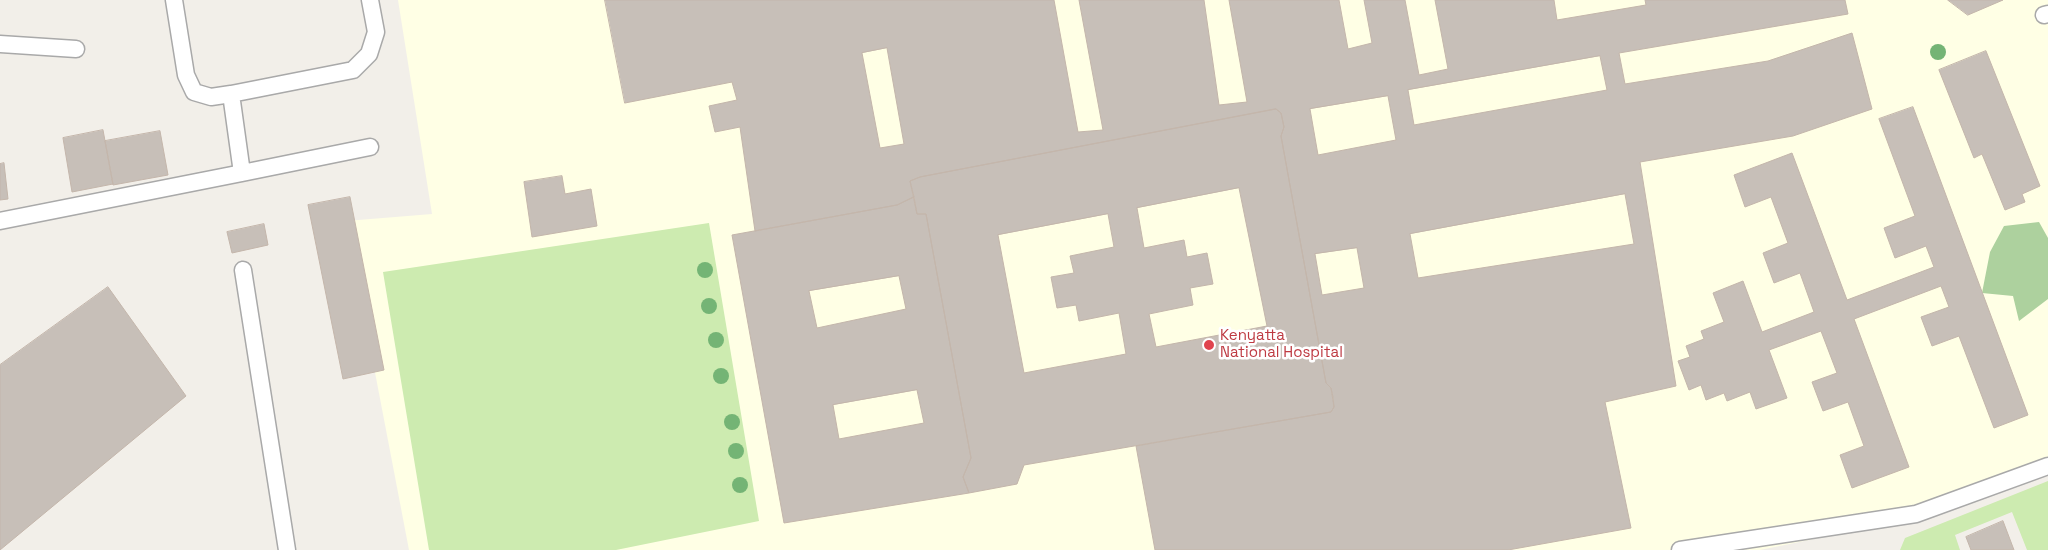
<!DOCTYPE html>
<html>
<head>
<meta charset="utf-8">
<style>
  body { margin:0 }
  canvas { display:block; background:#f2efe9 }
</style>
</head>
<body>
<canvas width="2048" height="550"></canvas>
<script>
const context = document.querySelector('canvas').getContext('2d');
context.lineJoin = 'round';
function fillPath(path, color) { context.fillStyle = color; context.fill(path, 'evenodd'); }
function stroke(path, color, width, dash) { context.strokeStyle = color; context.lineWidth = width; context.lineCap = dash ? 'butt' : 'round'; context.setLineDash(dash || []); context.stroke(path); }
function label(font, color, halo, rows, align = 'center') {
  context.font = font + ' "Space Grotesk",sans-serif'; context.lineWidth = 5; context.setLineDash([]); context.textBaseline = 'middle'; context.strokeStyle = halo; context.fillStyle = color; for (const [text, x, y, turn = 0] of rows) {
    context.save(); context.translate(x, y); context.rotate((+turn || 0) * Math.PI / 180); context.textAlign = isNaN(turn) ? turn : align; if (halo) context.strokeText(text, 0, 0); context.fillText(text, 0, 0); context.restore();
  }
}
fillPath(new Path2D(`
  M398 0H2048V469L1937 514 1760 550H409L346 221 432 214Z`), '#ffffe5');
fillPath(new Path2D(`
  M709 223 759 521 616 550H429L383 272Z
  M2048 481V550H2027L2012 512 1955 535 1960 550H1900L1905 538Z`), '#cdebb0');
fillPath(new Path2D(`
  M2039 222 2048 238V299L2019 321 2013 296 1982 293 1990 252 2004 226Z`), '#add19e');
const building = new Path2D(`
  M605 0H1054L1078 132 1103 130 1079 0H1204L1219 105 1247 102 1229 0H1339L1348 49 1372 43 1364 0H1405L1419 75 1448 69 1435 0H1554L1557 20 1646 5 1645 0H1845L1848 14 1619 53 1625 84 1768 61 1852 33 1872 109 1793 136 1640 162 1676 386 1605 402 1631 528 1508 550H1155L1136 446 1331 412 1334 407 1331 388 1326 383 1281 136 1284 127 1281 113 1276 109 920 177 910 181 914 197 897 205 755 231 740 127 715 132 709 106 737 100 732 82 625 103ZM887 48 904 144 880 148 862 53ZM1600 56 1607 90 1414 125 1408 90ZM1388 96 1396 140 1318 155 1310 109ZM1625 194 1634 244 1418 278 1410 234ZM1357 248 1364 288 1322 295 1315 254Z
  M1948 0H2003L1968 15Z
  M1986 51 2040 186 2022 194 2025 202 2005 210 1982 154 1974 158 1939 70Z
  M1913 107 2028 415 1994 428 1959 336 1932 346 1921 317 1949 307 1941 286 1854 319 1909 467 1852 488 1840 455 1864 446 1848 402 1823 411 1812 382 1837 373 1821 331 1769 350 1787 398 1756 409 1750 392 1727 401 1724 393 1706 400 1701 385 1689 390 1678 361 1690 357 1686 346 1704 339 1701 331 1724 322 1713 293 1743 281 1762 332 1814 312 1800 273 1774 283 1763 253 1788 243 1771 197 1745 207 1734 175 1792 153 1847 300 1934 267 1926 246 1895 258 1884 228 1915 216 1879 119Z
  M1276 109 1281 113 1284 127 1281 136 1326 383 1331 388 1333 397 1334 407 1331 412 1024 465 1017 484 969 493 963 477 971 458 926 214H917L910 181 920 177ZM1239 188 1267 326 1156 347 1149 314 1193 305 1190 288 1213 284 1207 253 1187 257 1184 240 1144 248 1137 208ZM1108 214 1114 247 1070 256 1074 273 1051 277 1057 308 1076 305 1079 321 1119 313 1126 354 1024 373 998 235Z
  M103 130 113 184 72 192 63 138Z
  M160 131 168 175 113 185 105 141Z
  M4 163 8 199 0 200V164Z
  M562 176 565 194 591 189 597 226 532 237 524 182Z
  M350 197 384 370 343 379 308 205Z
  M914 197 917 214H926L971 458 963 477 969 493 784 523 732 235 897 205ZM899 276 906 309 817 328 809 291ZM917 390 924 423 839 439 833 405Z
  M264 224 268 245 232 253 227 232Z
  M108 287 186 396 0 550V365Z
  M2003 521 2014 550H1971L1966 537Z`);
fillPath(building, '#c7bfb8');
stroke(building, '#c4b6ab', 1);
const lane = new Path2D(`
  M174 0 186 75 194 92 211 97 231 94
  M2044 15 2048 14
  M0 44 76 49
  M242 173 370 147
  M0 221 242 173 231 94 353 70 369 54 376 32 370 0
  M243 270 287 550
  M1680 550 1916 514 2048 466`);
stroke(lane, '#a9a9a9', 19);
stroke(lane, '#fff', 16);
context.fillStyle = '#74b475';
for (const [x, y] of [
  [1938,52],
  [705,270],
  [709,306],
  [716,340],
  [721,376],
  [732,422],
  [736,451],
  [740,485]
]) { context.beginPath(); context.arc(x, y, 8, 0, 2 * Math.PI); context.fill(); }
for (const [x, y, r, color] of [
  [1209,345,6,"#e0444e"]
]) { const dot = new Path2D(); dot.arc(x, y, r, 0, 2 * Math.PI); context.fillStyle = color; context.fill(dot); stroke(dot, '#fff', 2); }
label('15px', '#be3a42', '#fff', [
  ["Kenyatta",1220,336],
  ["National Hospital",1220,353]
], 'left');
</script>
</body>
</html>
